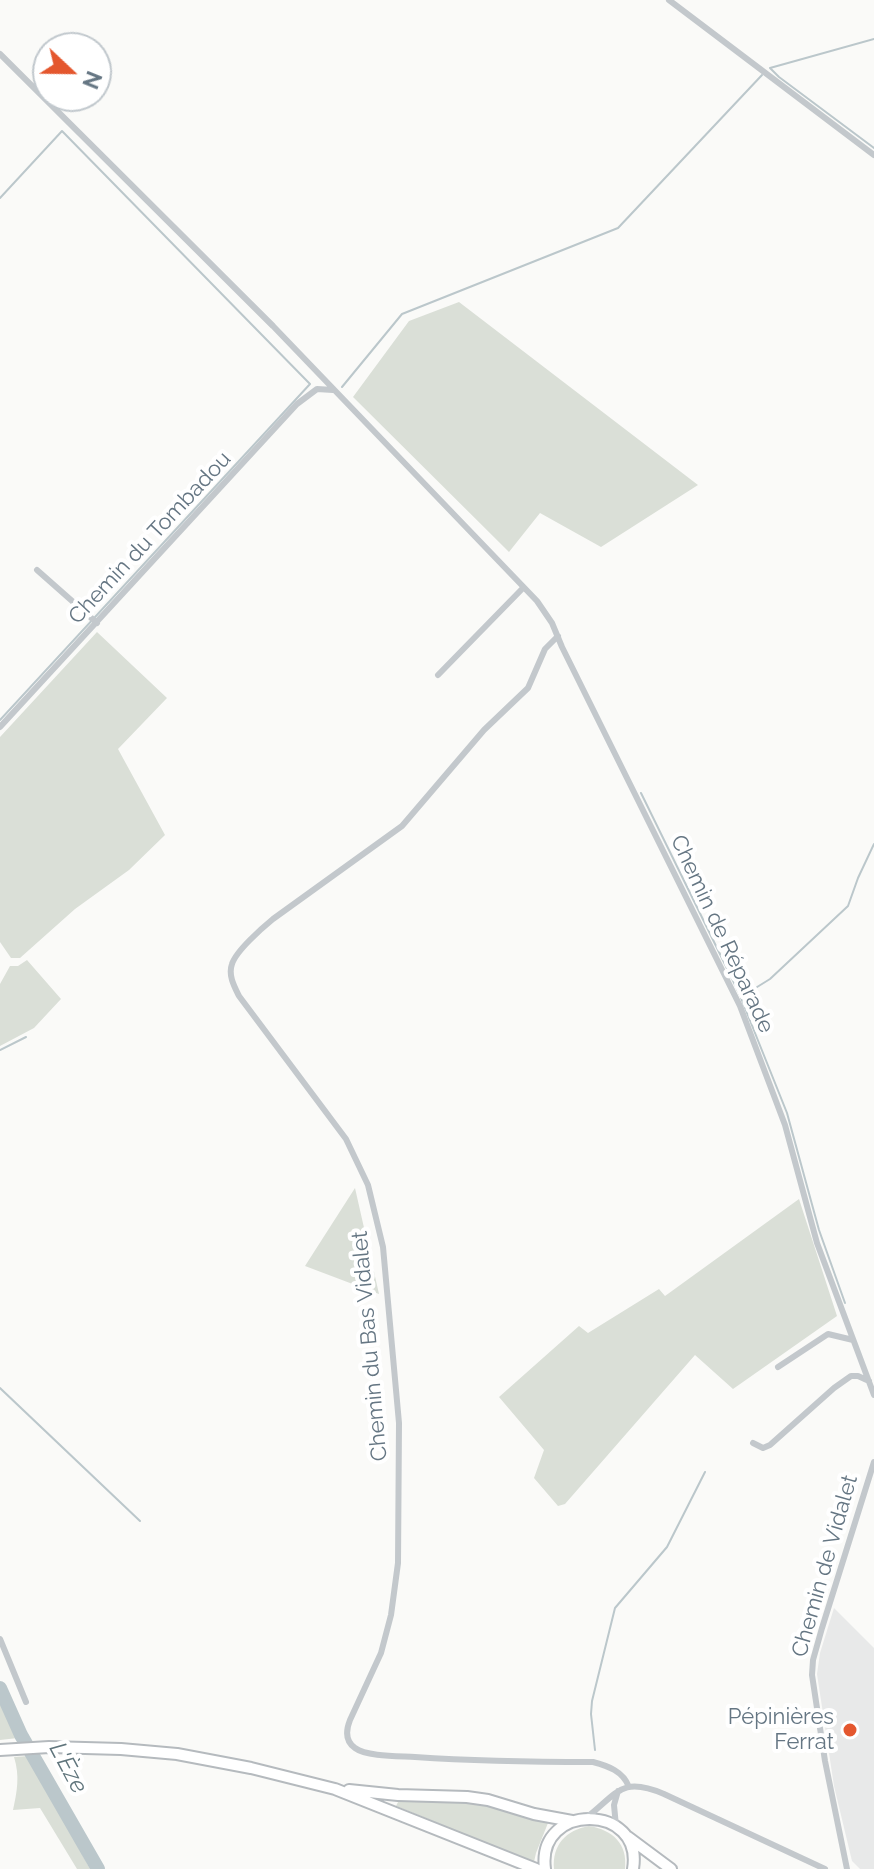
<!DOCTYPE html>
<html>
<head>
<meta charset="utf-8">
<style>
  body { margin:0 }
  #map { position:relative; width:874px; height:1869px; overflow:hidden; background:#fafaf8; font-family:Raleway,sans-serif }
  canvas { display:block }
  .north { position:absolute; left:32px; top:32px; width:80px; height:80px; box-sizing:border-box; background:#fff; border:2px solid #c1c8cd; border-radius:50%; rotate:112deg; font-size:22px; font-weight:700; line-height:32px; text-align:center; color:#657683 }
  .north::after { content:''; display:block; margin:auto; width:28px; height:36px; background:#e4572e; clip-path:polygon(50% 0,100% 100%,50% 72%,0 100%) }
</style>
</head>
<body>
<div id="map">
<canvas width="874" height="1869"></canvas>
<div class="north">N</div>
</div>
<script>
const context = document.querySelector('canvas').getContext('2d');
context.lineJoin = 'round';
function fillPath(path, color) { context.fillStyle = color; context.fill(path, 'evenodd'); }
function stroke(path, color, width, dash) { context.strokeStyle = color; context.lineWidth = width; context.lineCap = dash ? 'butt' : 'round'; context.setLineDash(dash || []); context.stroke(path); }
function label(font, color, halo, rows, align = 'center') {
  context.font = font + ' Raleway,sans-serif'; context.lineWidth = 8; context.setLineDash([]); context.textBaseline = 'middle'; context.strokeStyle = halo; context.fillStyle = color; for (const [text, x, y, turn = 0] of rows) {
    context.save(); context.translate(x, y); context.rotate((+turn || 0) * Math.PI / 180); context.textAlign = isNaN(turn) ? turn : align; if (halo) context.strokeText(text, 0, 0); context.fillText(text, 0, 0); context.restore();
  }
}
fillPath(new Path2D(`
  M834 1608 874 1648V1869H860L852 1861 834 1786 817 1674 820 1653Z`), '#e8e9e9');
fillPath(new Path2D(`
  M459 302 698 485 601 547 540 513 509 552 353 397 409 321Z
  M97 632 167 698 118 749 165 835 129 870 75 909 20 958H11L0 942V737Z
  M27 960 61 999 34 1028 0 1046V984L10 966H18Z
  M355 1188 379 1294 305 1266Z
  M799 1199 837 1316 733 1389 695 1355 565 1504 558 1506 534 1478 544 1450 499 1397 579 1326 588 1333 659 1289 665 1296Z
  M0 1694 18 1738 0 1740Z
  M29 1756 90 1869H77L40 1808 13 1810C17 1791 20 1776 14 1757Z
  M399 1800H450L484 1804 548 1823 536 1853 534 1862 396 1806Z
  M589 1826C613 1830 628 1844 625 1869H554C552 1845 566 1830 589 1826Z`), '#dadfd7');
stroke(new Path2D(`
  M874 39 770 68 779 77 874 148
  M0 198 62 131 310 384 0 720
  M342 387 402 314 618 228 762 75
  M641 793 741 997 770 979 848 906 858 878 874 844
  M741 998 787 1113 819 1230 845 1303
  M0 1050 26 1037
  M0 1388 140 1521
  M595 1750 591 1714 592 1701 615 1608 667 1547 705 1472`), '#bbc7cb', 2);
stroke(new Path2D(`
  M0 1688 21 1735 98 1869`), '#bbc7cb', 14);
const primary = new Path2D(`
  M0 1750 49 1747 121 1749 177 1754 251 1768 335 1789 536 1869
  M349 1790 398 1795 467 1797 488 1800 534 1814 572 1821
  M628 1837 671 1869
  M545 1869C536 1802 644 1803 633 1869`);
stroke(primary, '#b5babe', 14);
stroke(new Path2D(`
  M669 0 874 155
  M0 54 273 326 537 601 552 623 562 647 740 1006 785 1125 817 1243 874 1395
  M37 570 97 623
  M558 636 545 649 528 688 484 730 402 826 273 919C262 928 236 951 232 964 228 975 234 986 239 996L346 1139 368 1185 383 1247 399 1423 398 1563 391 1615 381 1653 350 1720C346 1730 345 1741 355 1748 367 1757 400 1756 415 1757 474 1761 533 1762 593 1762 608 1766 623 1771 629 1787
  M438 675 523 588
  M0 727 297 404 317 389 333 390
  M778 1367 828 1334 853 1340
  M753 1443 763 1448 770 1445 834 1388 851 1376H858L869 1381
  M0 1639 26 1702
  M586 1818C618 1793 621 1776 664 1794L825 1869
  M616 1826 614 1805 618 1791
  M847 1869 825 1761 812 1675 813 1660 822 1628 874 1462`), '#c3c8cc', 6);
stroke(primary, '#fff', 10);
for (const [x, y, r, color] of [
  [850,1730,8,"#e4572e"]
]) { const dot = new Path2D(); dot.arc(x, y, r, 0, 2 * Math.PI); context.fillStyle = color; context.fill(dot); stroke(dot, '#fff', 3); }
label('22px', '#657683', '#fff', [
  ["Chemin du Tombadou",150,538,-47],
  ["Chemin de Réparade",722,934,65],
  ["Chemin du Bas Vidalet",370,1346,-95],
  ["Chemin de Vidalet",825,1566,-74]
]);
label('22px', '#657683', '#fff', [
  ["Pépinières",834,1717],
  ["Ferrat",834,1742]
], 'right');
label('italic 24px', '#60757c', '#fff', [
  ["L'Èze",68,1768,62]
]);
</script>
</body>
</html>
